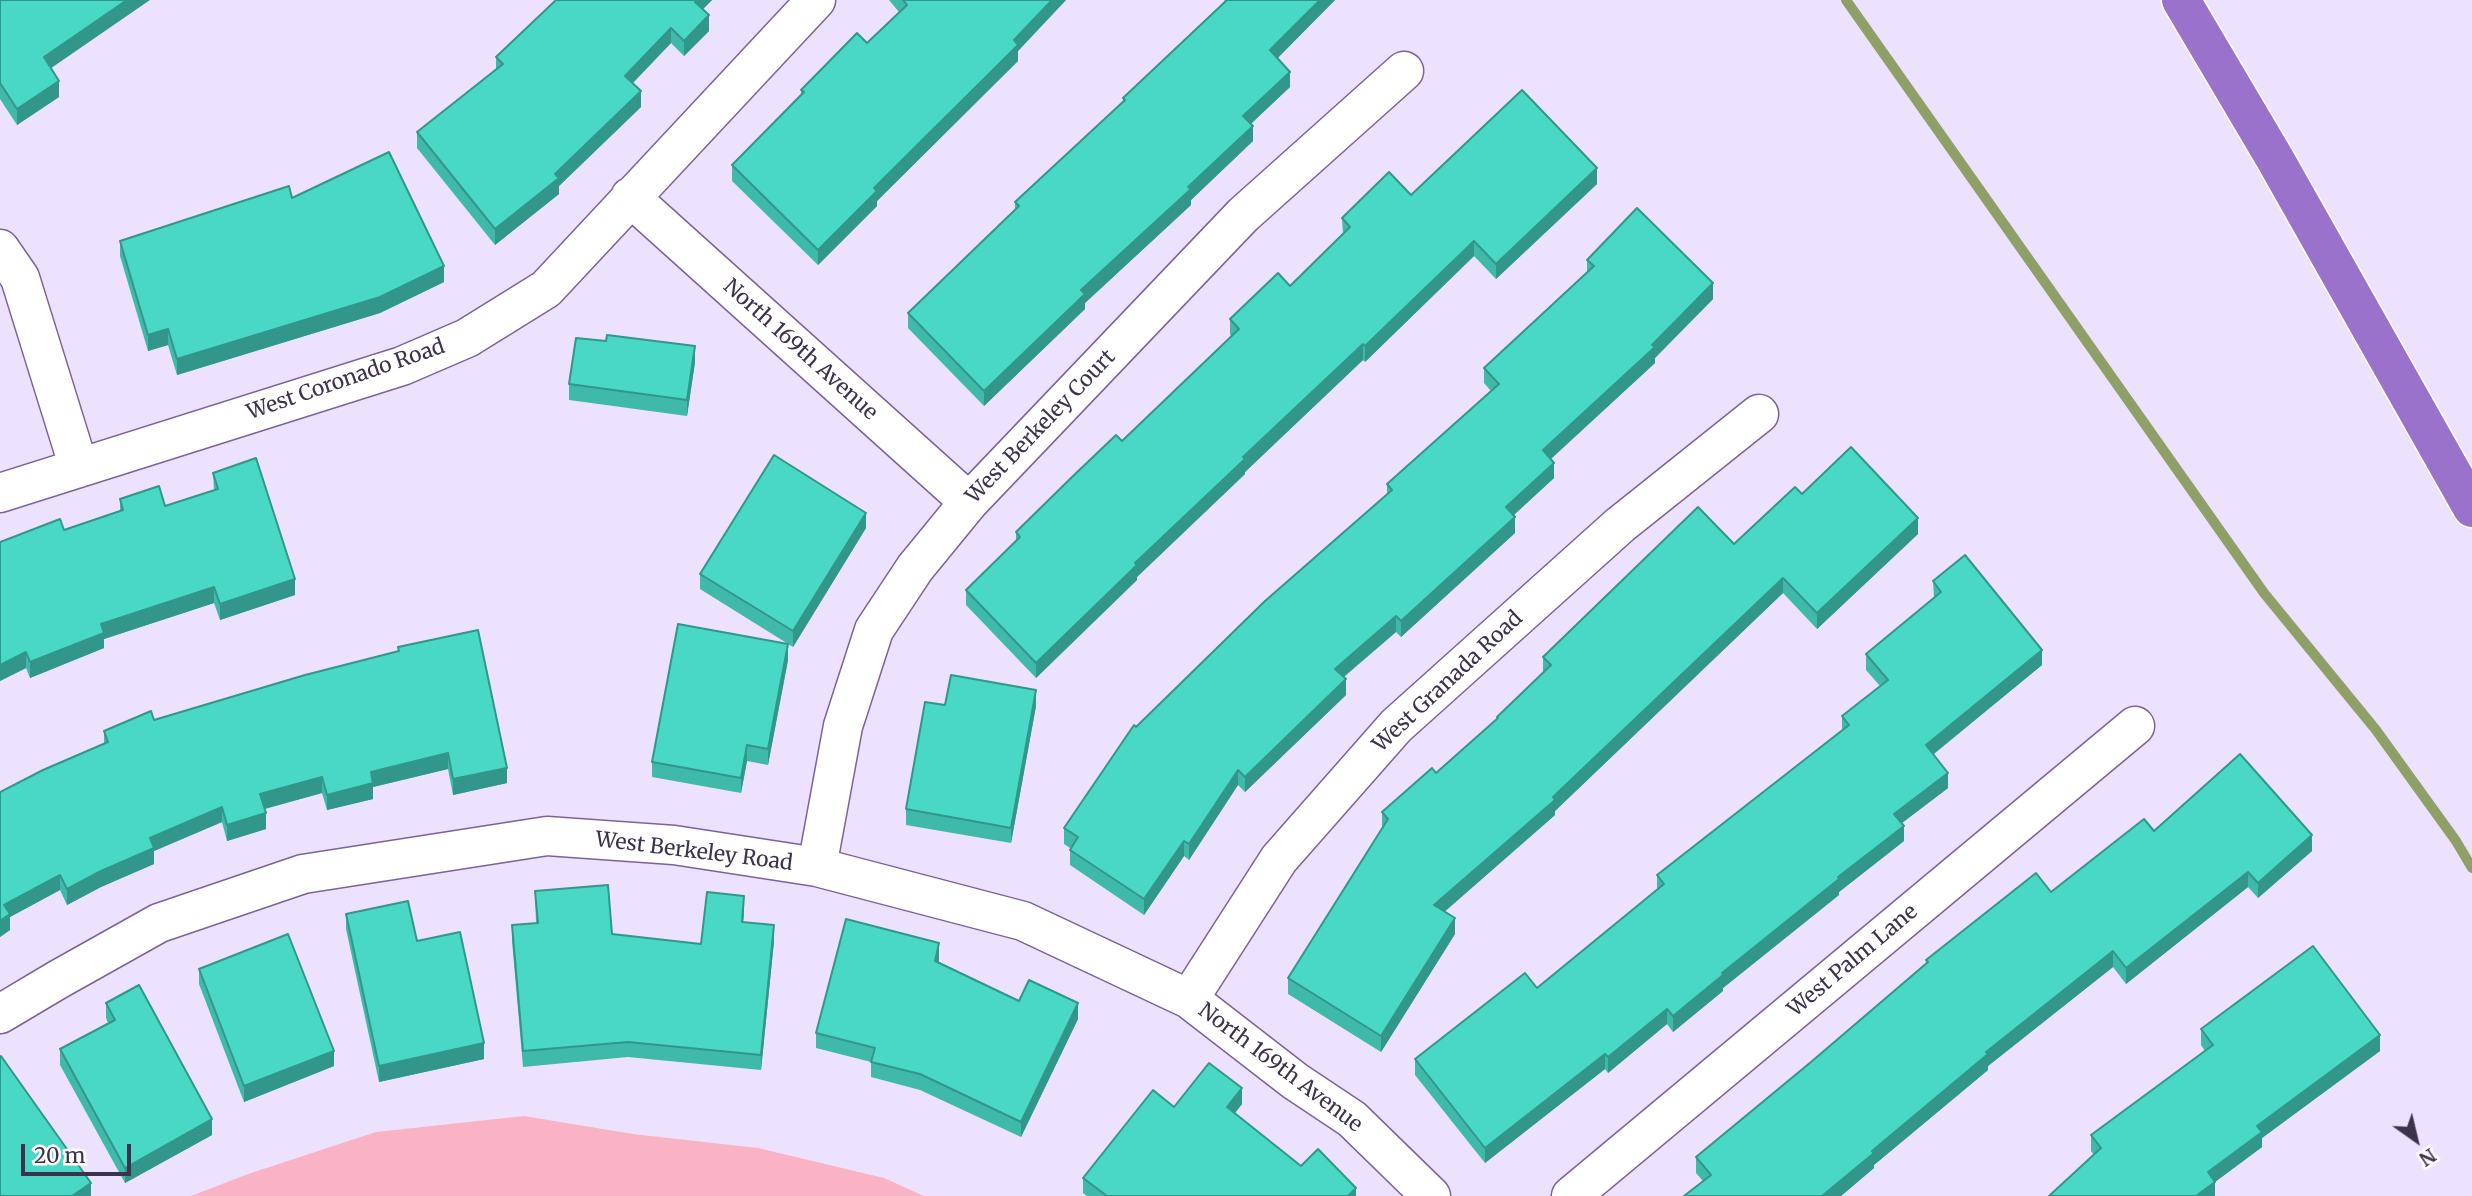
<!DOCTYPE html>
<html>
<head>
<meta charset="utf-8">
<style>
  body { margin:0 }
  #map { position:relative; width:2472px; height:1196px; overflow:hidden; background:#ede2fd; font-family:Merriweather,serif }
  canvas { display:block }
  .north { position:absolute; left:2381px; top:1105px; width:70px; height:70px; -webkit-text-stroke:5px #fff; paint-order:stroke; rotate:146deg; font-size:19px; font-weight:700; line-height:28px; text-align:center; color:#3d324c }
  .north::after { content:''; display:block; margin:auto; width:24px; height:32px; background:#3d324c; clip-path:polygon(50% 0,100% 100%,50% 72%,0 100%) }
  .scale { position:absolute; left:21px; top:1144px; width:110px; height:32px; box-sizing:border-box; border:4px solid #3d324c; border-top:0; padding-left:9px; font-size:21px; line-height:24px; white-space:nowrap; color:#3d324c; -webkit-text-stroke:5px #fff; paint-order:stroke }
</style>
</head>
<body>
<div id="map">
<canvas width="2472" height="1196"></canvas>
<div class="north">N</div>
<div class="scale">20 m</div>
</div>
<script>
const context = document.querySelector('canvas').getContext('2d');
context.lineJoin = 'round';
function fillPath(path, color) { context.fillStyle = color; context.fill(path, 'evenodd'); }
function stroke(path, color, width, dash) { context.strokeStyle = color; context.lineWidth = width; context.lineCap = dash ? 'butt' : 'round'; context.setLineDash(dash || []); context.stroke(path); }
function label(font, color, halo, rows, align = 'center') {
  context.font = font + ' Merriweather,serif'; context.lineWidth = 7; context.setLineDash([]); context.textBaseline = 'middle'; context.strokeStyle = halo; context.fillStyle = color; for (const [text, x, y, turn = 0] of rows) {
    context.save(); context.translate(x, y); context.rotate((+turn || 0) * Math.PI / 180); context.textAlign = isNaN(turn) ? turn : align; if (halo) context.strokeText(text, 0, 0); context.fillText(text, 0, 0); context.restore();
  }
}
fillPath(new Path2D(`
  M524 1116 633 1134 758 1148 884 1178 924 1196H191L248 1174 376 1132Z`), '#fab3c4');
stroke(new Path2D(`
  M1846 0 2264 593 2376 730 2456 841 2472 868`), '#8e9f67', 10);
const minor = new Path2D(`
  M630 197 969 502
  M0 249 20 278 79 468
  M0 493 402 366 467 338 546 289 816 0
  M817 867 843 726 874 630 915 568 969 502 1243 215 1404 71
  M1189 999 1279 859 1396 726 1620 525 1759 414
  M0 1014 59 979 159 923 303 874 547 836 674 845 817 867 1023 921 1189 999 1295 1081 1352 1119 1431 1196
  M1571 1196 2135 726`);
const motorway = new Path2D(`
  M2181 0 2275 159 2472 508`);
stroke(minor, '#7c629d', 41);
stroke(motorway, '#fff', 41);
stroke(minor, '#fff', 38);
stroke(motorway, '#9a72cb', 38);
fillPath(new Path2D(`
  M0 0 51 68 59 97 17 125 0 99Z
  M556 0H712L703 9 709 31 684 56 671 43 633 83 641 107 559 186V194L495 245 417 148V132L496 69V57Z
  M889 0H1066L1018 51V61L877 201V206L818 265 732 181V165L801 94V90L867 43 899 12Z
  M1224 0H1335L1277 58 1290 87 1251 124 1253 141 1191 200V205L1085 303V309L984 406 908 328V313L1015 210V202L1123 102V98L1225 1Z
  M1597 184 1496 279 1474 256 1365 362 1363 360 1245 472V474L1137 577V580L1036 678 966 605V590L1016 541V532L1122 441 1231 336 1230 334V319L1290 286 1343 234 1342 218 1411 195Z
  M292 198 444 282 380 313 177 375 168 345 148 351 120 256V241Z
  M1587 260 1713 299 1655 358V363L1551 459 1554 478 1514 515 1515 533 1401 637 1396 632 1344 677 1346 695 1245 792 1238 785 1189 860 1184 856 1144 915 1070 865V848L1064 844V828L1136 727 1387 495V484L1491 391 1484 383V368L1587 273Z
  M695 362 687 416 569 400V384Z
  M213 473 295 595 220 620 214 603 104 639V648L30 678 26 668 0 681V542L64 530 120 511V499L165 506 214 490Z
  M1802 494 1918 534 1817 629 1783 593 1555 811V815L1444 912 1455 934 1381 1052 1288 994V978L1382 828V812L1436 773 1497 720V717L1543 672V657L1734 544Z
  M866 528 793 647 700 589V574Z
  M1933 581 2042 665 1934 754 1948 788 1902 823 1904 841 1839 892V895L1723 988V991L1673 1032 1667 1024 1608 1073 1605 1069 1485 1163 1415 1075V1059L1537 988 1657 890V875L1842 730V716L1880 686 1866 670V654L1934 598Z
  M398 647 507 783 453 795 448 769 373 787V799L327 810 322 793 265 809 266 829 227 841 222 822 154 851V864L101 887 67 905 60 890 10 917V930L0 937V792L104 744V731L154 720 398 652Z
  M788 660 768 765 747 761 741 793 652 777V762Z
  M945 705 1036 706 1011 843 906 825V809Z
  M2154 831 2312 851 2258 898 2248 887 2126 984 2113 967 1988 1066V1070L1874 1165V1168L1841 1196H1684L1703 1181 1696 1173V1157L1811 1062 1926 963V960L2051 892Z
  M535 891 612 934 701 944 744 911 743 922 774 941 761 1070 628 1057 523 1067 512 941V925L536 923Z
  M346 914 417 941 484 1059 379 1082 346 929Z
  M939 959V962L1019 1001 1078 1019 1021 1137 920 1090 871 1077V1062L816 1048V1033Z
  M199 969 334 1066 244 1102 199 984Z
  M106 1003 212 1135 125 1183 60 1065V1049L108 1023 106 1018Z
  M2201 1029 2380 1051 2262 1138V1147L2215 1182V1196L2094 1155 2091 1151V1135L2205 1051 2201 1045Z
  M1242 1104 1235 1113 1301 1166 1356 1196H1087L1083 1193V1178L1174 1107Z`), '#3fb9aa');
fillPath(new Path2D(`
  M127 0H150L44 73V57Z
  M697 0H712L695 17V2Z
  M1052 0H1066L1018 51V61L877 201V206L818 265V250L874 188Z
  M1320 0H1335L1270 66V50Z
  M709 15V31L684 56V41Z
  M671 28V43L625 91V76Z
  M1290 72V87L1243 131V116Z
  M59 81V97L17 125V109Z
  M641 91V107L559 186V194L495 245V229L555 174Z
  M1253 126V141L1191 200V205L1085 303V309L984 406V391L1081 290Z
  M1597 168V184L1496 279V264Z
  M1474 241V256L1365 362V346Z
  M444 266V282L380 313 177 375V359Z
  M1713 283V299L1655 358V363L1543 466V450L1652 345Z
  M168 329V345L148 351V335Z
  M1363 344V360L1245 472V474L1137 577V580L1036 678V663L1135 563 1243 457Z
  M695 346V362L687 416V400Z
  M1554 463V478L1506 522V507Z
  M866 513V528L793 647V631Z
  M1515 517V533L1401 637V621Z
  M1918 518V534L1817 629V613Z
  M1783 578V593L1555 811V815L1434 921V905L1553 797Z
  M295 579V595L220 620V604Z
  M214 587V603L104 639V648L30 678V662L101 624Z
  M1396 616V632L1335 684V669Z
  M788 644V660L768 765V749Z
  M2042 650V665L1926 760V745Z
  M26 652V668L0 681V665Z
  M1346 679V695L1245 792V777Z
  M1036 690V706L1011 843V828Z
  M747 745V761L741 793V778Z
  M448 753V769L373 787V799L327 810V795L371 772Z
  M507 768V783L453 795V779Z
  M1238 770V785L1189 860V844Z
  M1948 773V788L1894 829V814Z
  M322 777V793L260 810V794Z
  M222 807V822L154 851V864L101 887 67 905V889L150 838Z
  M266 813V829L227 841V825Z
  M1904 826V841L1839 892V895L1723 988V991L1673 1032V1016L1722 973 1838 877Z
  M2312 835V851L2258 898V883Z
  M1184 841V856L1144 915V899Z
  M2248 872V887L2126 984V968Z
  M60 875V890L10 917V930L0 937V921L4 905Z
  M744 896V911L742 938V922Z
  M1455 918V934L1381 1052V1036Z
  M774 925V941L761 1070V1055Z
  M939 943V959L935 976V961Z
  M2113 951V967L1988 1066V1070L1874 1165V1168L1841 1196H1822L1986 1052Z
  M1078 1003V1019L1021 1137V1122Z
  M1667 1009V1024L1608 1073V1057Z
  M2380 1035V1051L2262 1138V1147L2215 1182V1196H2196L2208 1172 2257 1126Z
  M484 1043V1059L379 1082V1066Z
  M334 1051V1066L244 1102V1086Z
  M1605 1054V1069L1485 1163V1148Z
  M1242 1088V1104L1227 1123V1107Z
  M212 1119V1135L125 1183V1168Z
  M91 1183V1196H72Z
  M1356 1188V1196H1348Z`), '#33968b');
const building = new Path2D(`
  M0 0H127L44 57 59 81 17 109 0 83Z
  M556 0H697L695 2 709 15 684 41 671 28 625 76 641 91 555 174 559 178 495 229 417 132 503 64 496 57Z
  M903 0H1052L1014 40 1018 45 874 188 877 191 818 250 732 165 804 92 801 90 857 33 867 43 907 5Z
  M1227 0H1320L1270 50 1290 72 1243 116 1253 126 1188 187 1191 189 1081 290 1085 294 984 391 908 313 1019 206 1015 202 1125 100 1123 98Z
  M1522 90 1597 168 1496 264 1474 241 1365 346 1363 344 1243 457 1245 459 1135 563 1137 565 1036 663 966 590 1020 537 1016 532 1071 478 1116 435 1122 441 1239 329 1230 319 1278 273 1290 286 1350 227 1342 218 1389 172 1411 195Z
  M389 152 444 266 380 297 177 359 168 329 148 335 120 241 289 186 292 198Z
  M1637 208 1713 283 1652 345 1655 347 1543 450 1554 463 1506 507 1515 517 1401 621 1396 616 1335 669 1346 679 1245 777 1238 770 1189 844 1184 841 1144 899 1070 850 1078 837 1064 828 1134 725 1136 727 1265 601 1392 490 1387 484 1499 384 1484 368 1594 266 1587 260Z
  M607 335 695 346 687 400 569 384 576 338 606 341Z
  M1851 447 1918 518 1817 613 1783 578 1553 797 1555 800 1434 905 1455 918 1381 1036 1288 978 1388 819 1382 812 1432 768 1436 773 1498 718 1497 717 1551 665 1543 657 1698 507 1734 544 1795 487 1802 494Z
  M774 455 866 513 793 631 700 574Z
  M256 458 295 579 220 604 214 587 101 624 104 633 30 662 26 652 0 665V542L60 519 64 530 123 510 120 499 159 486 165 506 218 489 213 473Z
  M1965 555 2042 650 1926 745 1948 773 1894 814 1904 826 1838 877 1839 879 1722 973 1723 975 1673 1016 1667 1009 1608 1057 1605 1054 1485 1148 1415 1059 1525 973 1537 988 1664 884 1657 875 1849 725 1842 716 1888 680 1866 654 1941 592 1933 581Z
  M678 624 788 644 768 749 747 745 741 778 652 762Z
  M478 630 507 768 453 779 448 753 371 772 373 783 327 795 322 777 260 794 266 813 227 825 222 807 150 838 154 848 101 871 67 889 60 875 4 905 10 914 0 921V792L43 770 108 742 104 731 151 711 154 720 305 675 399 651 398 647Z
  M951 675 1036 690 1011 828 906 809 925 702 945 705Z
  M2240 754 2312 835 2258 883 2248 872 2126 968 2113 951 1986 1052 1988 1054 1872 1151 1874 1153 1822 1196H1684L1711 1175 1696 1157 1811 1062 1928 962 1926 960 2036 873 2051 892 2144 819 2154 831Z
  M608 885 612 934 701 944 707 892 744 896 742 922 774 925 761 1055 628 1042 523 1051 512 925 538 923 535 891Z
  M408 901 417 941 460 932 484 1043 379 1066 346 914Z
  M846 919 939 943 935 961 1019 1001 1029 980 1078 1003 1021 1122 920 1074 871 1062 875 1048 816 1033Z
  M288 934 334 1051 244 1086 199 969Z
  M2313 946 2380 1035 2257 1126 2262 1132 2208 1172 2215 1182 2196 1196H2049L2101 1148 2091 1135 2213 1045 2201 1029Z
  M139 985 212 1119 125 1168 60 1049 115 1020 106 1003Z
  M1 1056 91 1183 72 1196H0V1057Z
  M1209 1063 1242 1088 1227 1107 1301 1166 1318 1149 1356 1188 1348 1196H1107L1083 1178 1153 1090 1174 1107Z`);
fillPath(building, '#49d7c6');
stroke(building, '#33968b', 2);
label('21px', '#3d324c', '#fff', [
  ["North 169th Avenue",800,350,42],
  ["West Coronado Road",346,380,-19],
  ["West Berkeley Court",1041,427,-46],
  ["West Granada Road",1448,682,-43],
  ["West Berkeley Road",694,852,7],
  ["West Palm Lane",1853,961,-40],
  ["North 169th Avenue",1280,1068,37]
]);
</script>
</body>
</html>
